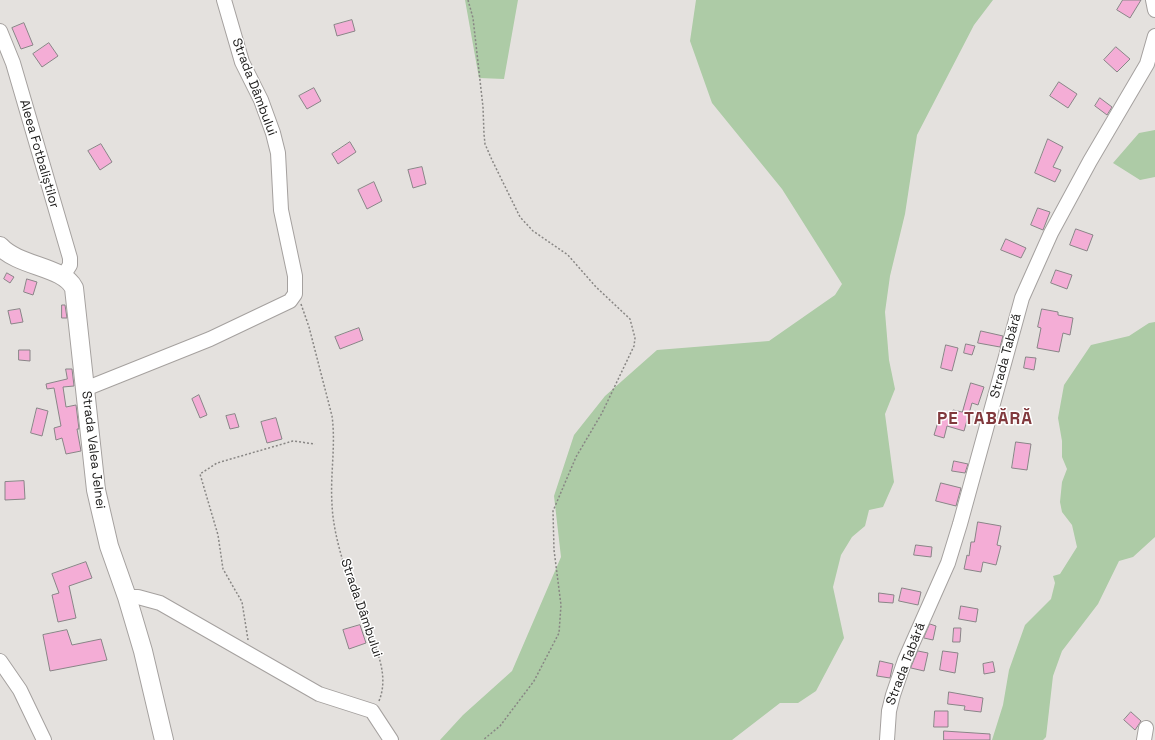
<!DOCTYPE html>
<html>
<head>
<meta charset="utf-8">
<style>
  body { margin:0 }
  canvas { display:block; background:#e4e1de }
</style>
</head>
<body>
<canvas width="1155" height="740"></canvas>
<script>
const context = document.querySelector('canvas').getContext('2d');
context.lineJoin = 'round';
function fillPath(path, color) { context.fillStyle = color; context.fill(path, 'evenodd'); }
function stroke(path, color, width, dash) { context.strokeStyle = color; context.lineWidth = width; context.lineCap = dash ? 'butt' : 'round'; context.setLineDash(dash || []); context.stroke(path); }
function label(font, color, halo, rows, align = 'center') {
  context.font = font + ' "Space Grotesk",sans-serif'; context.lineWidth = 3; context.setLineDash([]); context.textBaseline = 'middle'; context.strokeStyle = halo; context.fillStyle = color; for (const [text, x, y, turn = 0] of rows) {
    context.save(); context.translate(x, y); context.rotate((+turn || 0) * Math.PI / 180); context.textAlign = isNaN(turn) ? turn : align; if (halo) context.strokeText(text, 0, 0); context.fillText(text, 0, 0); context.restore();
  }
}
fillPath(new Path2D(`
  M465 0H518L504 79 479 78Z
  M696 0H993L974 25 917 135 905 214 890 276 885 312 889 360 895 389 885 414 894 482 883 507 869 510 865 526 852 537 841 555 833 587 844 638 816 691 798 703H780L732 740H440L463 715 512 671 561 557 554 496 574 435 605 396 657 350 769 341 835 295 842 284 782 189 712 103 690 41Z
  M1155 130V177L1140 180 1113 163 1139 133Z
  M1155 322V537L1133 557 1119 561 1098 604 1062 651 1053 676 1046 737 1043 740H992L1003 705 1009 670 1025 625 1051 599 1055 583 1053 576 1060 574 1077 547 1072 525 1062 512 1060 502 1062 482 1067 469 1062 457V441L1058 418 1064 385 1091 345 1129 336 1149 323Z`), '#adcba6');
const building = new Path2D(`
  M1123 0H1141L1130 18 1117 10Z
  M352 20 355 31 337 36 334 25Z
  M24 23 33 45 21 49 12 28Z
  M49 43 58 56 42 67 33 54Z
  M1116 47 1130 59 1117 72 1104 60Z
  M1059 82 1077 94 1068 108 1050 96Z
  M314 88 321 101 307 109 299 96Z
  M1100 98 1112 107 1107 115 1095 106Z
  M1048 139 1063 147 1053 167 1061 170 1055 182 1035 173Z
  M350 142 356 152 338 164 332 154Z
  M101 144 112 162 100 170 88 151Z
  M422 167 426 184 413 188 408 170Z
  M374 182 382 201 367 209 358 190Z
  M1038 208 1050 212 1043 230 1031 225Z
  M1076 229 1093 235 1087 251 1070 245Z
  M1006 239 1026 248 1021 258 1001 250Z
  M1056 270 1072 275 1067 289 1051 283Z
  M7 273 14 277 10 283 4 279Z
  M27 279 37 282 33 295 24 292Z
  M62 305H65L67 318H62Z
  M20 309 23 322 11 324 8 311Z
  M1042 309 1058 312V315L1073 318 1070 335 1063 333 1059 352 1037 348 1041 328 1038 327Z
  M359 328 363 340 340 349 335 337Z
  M981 331 1003 336 1000 347 978 343Z
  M966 344 975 346 972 355 964 353Z
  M946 345 958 348 952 371 941 368Z
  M19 350H30V361L19 360Z
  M1026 357 1036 358 1034 370 1024 368Z
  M66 369H72L74 386 63 387 66 407 76 405 79 429H77L81 451 66 454 62 438 56 440 54 428 61 426 54 388 47 389 46 384 67 379Z
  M971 383 984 387 978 405 972 403 964 431 947 426 944 438 934 435 941 412 951 415 953 410 962 412Z
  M199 395 207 415 200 418 192 399Z
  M37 408 48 411 42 436 31 433Z
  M235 414 239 427 230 429 226 416Z
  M276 418 282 439 267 443 261 422Z
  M1016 442 1031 444 1027 470 1012 468Z
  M954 461 968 464 965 473 952 471Z
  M24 481 25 499 5 500V482Z
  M941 483 961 488 956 506 936 501Z
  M978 522 1001 526 997 545 1001 546 996 565 983 562 981 572 964 569 967 555 969 556 971 542H974Z
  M916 545 932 547 931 557 914 555Z
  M86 562 92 578 69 586 76 618 58 622 52 595 59 593 52 574Z
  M902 588 921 592 918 605 899 601Z
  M879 593 894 595 893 603 879 602Z
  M961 606 978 609 976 622 959 619Z
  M930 624 936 626 933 640 924 638Z
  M360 625 366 643 349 649 343 630Z
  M954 628H961L960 642H953Z
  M67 630 72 645 101 639 107 660 50 671 43 635Z
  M918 651 928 653 924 671 911 668Z
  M943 651 958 653 955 673 940 670Z
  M880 661 893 664 890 678 877 676Z
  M993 662 995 672 984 674 983 664Z
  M949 692 983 698 981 712 964 710 965 706 948 704Z
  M935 711H948V727H934Z
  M1131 712 1141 721 1135 730 1124 720Z
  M944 731 990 734V740H944Z`);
fillPath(building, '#f4add6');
stroke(building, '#898587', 1);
const minor = new Path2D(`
  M1153 0 1155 10
  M0 31 13 63 70 258V265L63 276
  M85 389 210 339 290 301 295 294V276L281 210 278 153 273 133 261 100 242 62 224 0
  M127 597H138L160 603 319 694 372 711 391 740
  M0 661 20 690 44 740
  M887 740 889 711 893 695 905 660 948 563 960 524 1022 298 1051 233 1090 161 1147 64 1155 36
  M1144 740 1146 728`);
const major = new Path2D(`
  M0 246C19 267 63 266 74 288L96 490 109 546 127 597 143 651 164 740`);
stroke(minor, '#a5a19f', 16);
stroke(major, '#a5a19f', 20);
stroke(new Path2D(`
  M468 0 473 18 483 107 484 134 485 144 492 160 520 217 533 231 568 255 596 287 630 319 635 338 634 346 602 413 576 457 553 511 554 550 561 605 559 633 534 681 500 726 483 740
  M301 304 309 327 332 416C336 445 330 475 332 504 333 534 345 569 355 598 365 629 393 667 379 701
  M248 640 242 602 223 569 218 535 200 474 217 463 293 441 315 444`), '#888684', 1.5, [2, 2]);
stroke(minor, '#fff', 14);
stroke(major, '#fff', 18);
label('13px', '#191817', '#fff', [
  ["Strada Dâmbului",254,87,69],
  ["Aleea Fotbaliștilor",39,154,74],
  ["Strada Tabără",1006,356,-75],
  ["Strada Valea Jelnei",93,450,83],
  ["Strada Dâmbului",361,608,71],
  ["Strada Tabără",906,664,-69]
]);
context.letterSpacing = '1px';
label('bold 17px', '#81393d', '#fff', [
  ["PE TABĂRĂ",985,419]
]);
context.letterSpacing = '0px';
</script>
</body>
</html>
